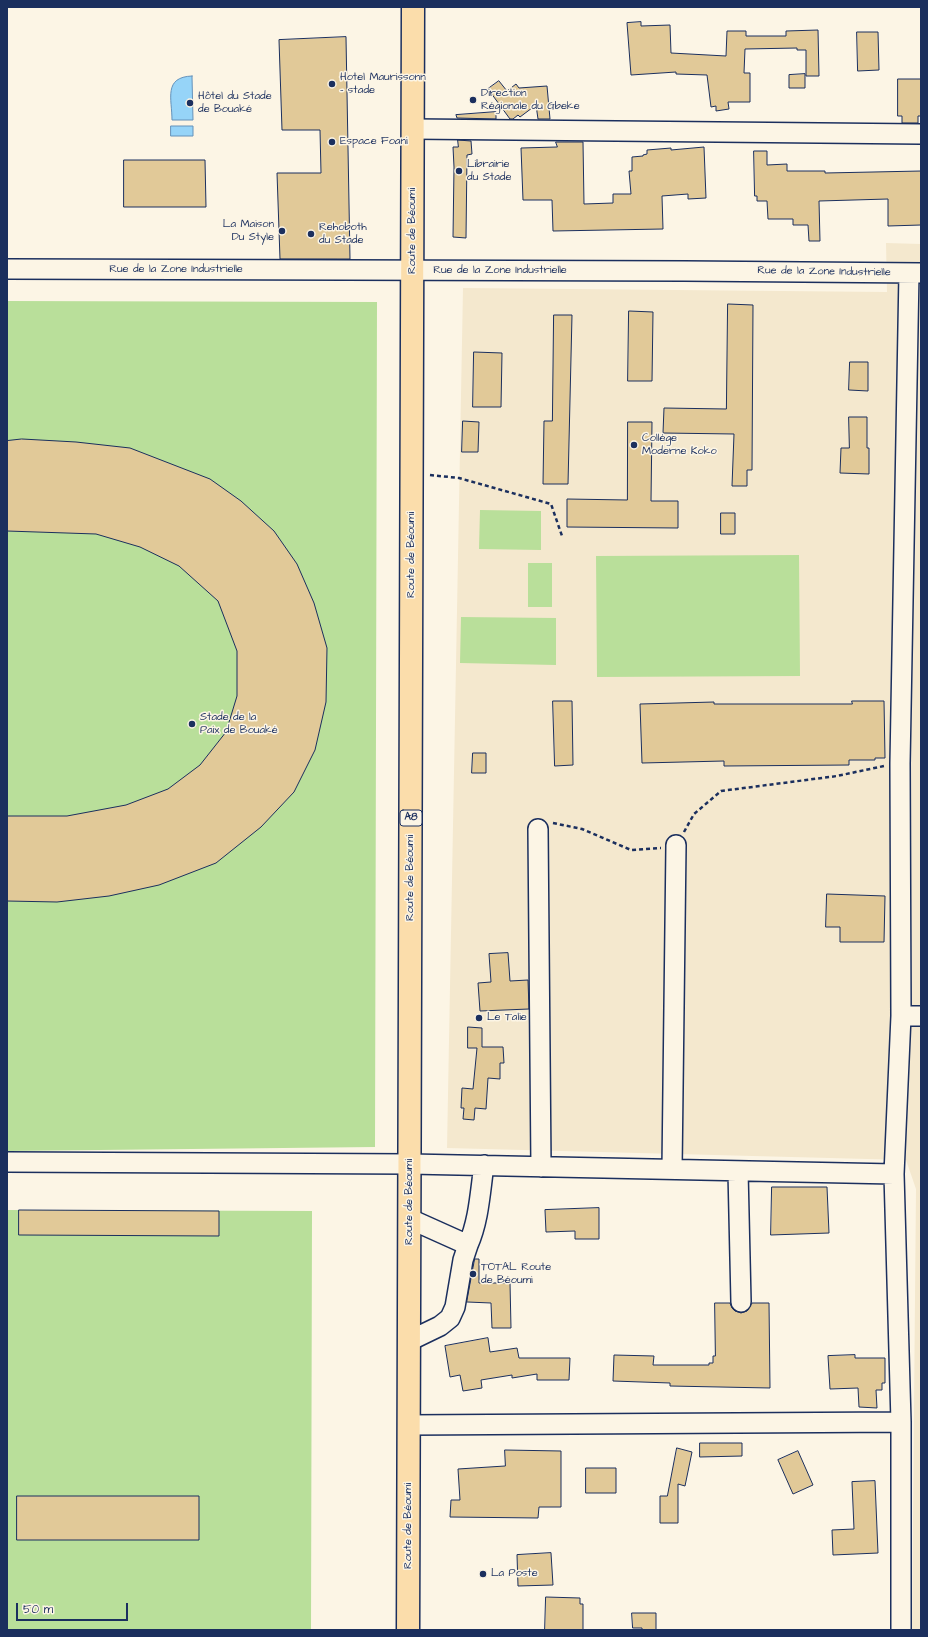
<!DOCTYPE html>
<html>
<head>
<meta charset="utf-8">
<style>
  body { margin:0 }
  #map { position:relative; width:928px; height:1637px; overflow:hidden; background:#fcf5e5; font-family:"Architects Daughter",sans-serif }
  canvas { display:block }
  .frame { position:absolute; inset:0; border:8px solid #1b2f5e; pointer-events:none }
  .scale { position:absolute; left:16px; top:1603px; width:112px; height:18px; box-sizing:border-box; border:2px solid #1b2f5e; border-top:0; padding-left:5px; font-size:12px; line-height:14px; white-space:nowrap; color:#1b2f5e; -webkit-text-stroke:3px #fcf5e5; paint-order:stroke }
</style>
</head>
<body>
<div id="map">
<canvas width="928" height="1637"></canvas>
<div class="frame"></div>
<div class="scale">50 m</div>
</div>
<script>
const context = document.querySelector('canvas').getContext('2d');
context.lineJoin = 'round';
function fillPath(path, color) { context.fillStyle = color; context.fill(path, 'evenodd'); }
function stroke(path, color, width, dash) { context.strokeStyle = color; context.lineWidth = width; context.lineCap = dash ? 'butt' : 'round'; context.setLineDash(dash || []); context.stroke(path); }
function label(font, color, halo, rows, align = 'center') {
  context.font = font + ' "Architects Daughter",sans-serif'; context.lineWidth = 3; context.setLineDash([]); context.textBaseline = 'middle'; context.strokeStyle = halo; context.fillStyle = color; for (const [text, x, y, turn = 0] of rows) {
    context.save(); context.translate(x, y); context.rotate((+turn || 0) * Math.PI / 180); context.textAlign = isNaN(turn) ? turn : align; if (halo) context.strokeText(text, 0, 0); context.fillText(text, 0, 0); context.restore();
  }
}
fillPath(new Path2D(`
  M886 243 921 244V1630H912L916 1189 906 1160 447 1148 463 288 887 292Z`), '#f4e8ce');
fillPath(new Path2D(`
  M7 301 377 302 375 1147 7 1151Z
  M480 510 541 511V550L479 549Z
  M799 555 800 676 597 677 596 556Z
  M528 563H552V607H528Z
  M461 617 556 618V665L460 663Z
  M7 1210 312 1211 311 1630H7Z`), '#b9df9a');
const water = new Path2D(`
  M192 76 193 120H172C172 99 163 77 192 76Z
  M171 126H193V136H171Z`);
fillPath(water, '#96d4f8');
stroke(water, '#6592ba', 1);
const building = new Path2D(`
  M641 22V26L670 25 671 53 726 56 727 31H746V36H786V31L818 30 819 76H806V50H797V48L745 49 744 73H750V102H728L729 109 716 111V106L711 107 707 75 676 74V72L631 75 627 23Z
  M857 32H878L879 70 858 71Z
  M346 37 350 259H280L277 173H321L320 130H282L279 40Z
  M805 74V88H789V75Z
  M898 79H921V116H918V123H902V116H898Z
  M499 81 507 91 516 84 519 88 547 86 550 119H538L536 105 520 117 518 115 513 119H510L488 89Z
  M496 112V119L457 118 456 115Z
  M458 140 471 141 472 154 467 155 466 238 453 237 454 167 453 147H458Z
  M556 142H583L584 204 613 203V194H631L629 171H632V157L643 156V155L647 154V150L671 148V150L704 147 706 198 688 199V194L662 196 663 229 553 231 552 200H523L521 148 557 147Z
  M754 151H767V165L787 164V171H825V173L921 171V225L888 226V199L819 201 820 241H809L808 225H793V219H768L767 201H757V196H755Z
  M124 160H205L206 207H124Z
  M728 304 753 305 752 470H747V486H732L734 434 663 433 664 408 726 409Z
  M629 311 653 312 652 381H628Z
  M554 315H572L568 484H543L544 421H552Z
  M474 352 502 353 501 407H473Z
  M850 362H868V391L849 390Z
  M849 417H867V448H869V474L840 473 841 448H849Z
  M463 421 479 422 478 452H462Z
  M628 422H652L651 501H678V528L567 527V499L627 500Z
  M22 439 76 442 130 448 210 479 241 501 274 531 297 564 314 603 327 648 326 702 315 750 294 792 261 827 216 863 159 885 109 896 57 902 7 901V816H67L126 805 168 789 200 765 226 732 237 696V651L218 601 179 566 140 547 96 534 7 531V441Z
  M721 513H735V534H721Z
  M553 701H572L573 765 555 766Z
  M852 701H884L885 758H875V760H849V765L724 766V761L642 763 640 704 714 702V704H852Z
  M473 753H486V773H472Z
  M827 894 885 896 884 942H840V927H826Z
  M508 953 510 981 528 980 529 1009 480 1011 478 983 491 982 489 954Z
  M468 1027 482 1028V1047H503L504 1063H500V1079L488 1078 486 1109 475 1108 474 1120 463 1119 464 1108H461L462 1088 473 1089 477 1048H468Z
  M772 1187H827L829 1233 771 1235Z
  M599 1208V1239H575V1231L546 1232 545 1210Z
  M19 1210 219 1211V1236L19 1235Z
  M475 1259H479V1283H510L511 1328H492L491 1303 467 1302Z
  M715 1303H730L732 1308 735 1311 741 1313 747 1311 752 1303H769L770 1388 670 1386V1383L613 1381 614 1355 654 1356 653 1365H709V1363H713V1356H715Z
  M488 1338 490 1352 517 1348 519 1358H570L569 1380H537V1374L512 1378V1375L481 1380 482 1388 463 1391 460 1375 450 1377 445 1346Z
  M855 1355V1358H885V1383H882V1390H876L877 1408 859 1407 858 1388 830 1389 828 1356Z
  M700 1443H742V1456L700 1457Z
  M677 1448 692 1452 685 1486 678 1484V1523H660V1496H667Z
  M505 1450 561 1451V1507H539L538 1518 450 1517 451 1500H460L458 1469 505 1466Z
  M798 1451 813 1485 793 1494 778 1460Z
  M586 1468H616V1493H586Z
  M875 1481 878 1553 833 1555 832 1530 854 1529 852 1482Z
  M17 1496H199V1540H17Z
  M551 1553 553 1585 518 1586 517 1555Z
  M546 1597 580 1598V1604H583V1630H545Z
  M632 1613H656V1630H642V1628H633Z`);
fillPath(building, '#e1c998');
stroke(building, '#1b2f5e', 1);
const minor = new Path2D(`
  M413 129 921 134
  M7 269 684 271 921 273
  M538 829 541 1167
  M901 1016H921
  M7 1162 410 1164 894 1174
  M672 1169 676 845
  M738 1171 741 1302
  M468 1245C479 1220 480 1193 484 1165
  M409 1341 440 1326 450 1318 455 1307 463 1260 468 1245 410 1219
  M409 1425 901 1422
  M901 1630V1422L894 1174 901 1016 900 763 909 273`);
const major = new Path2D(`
  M408 1630 413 7`);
stroke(minor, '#1b2f5e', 22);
stroke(major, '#1b2f5e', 25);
stroke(new Path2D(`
  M430 475 459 478 551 504 562 536
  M553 823 582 829 631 850 661 848
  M684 832 694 814 721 791 837 776 884 766`), '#1b2f5e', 2.5, [4, 3]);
stroke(minor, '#fcf5e5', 19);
stroke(major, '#fbddab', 22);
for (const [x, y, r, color] of [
  [332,84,4,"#1b2f5e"],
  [473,100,4,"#1b2f5e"],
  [190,103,4,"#1b2f5e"],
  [332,142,4,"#1b2f5e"],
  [459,171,4,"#1b2f5e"],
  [282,231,4,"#1b2f5e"],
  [311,234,4,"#1b2f5e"],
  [634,445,4,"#1b2f5e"],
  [192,724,4,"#1b2f5e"],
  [479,1018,4,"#1b2f5e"],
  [473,1274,4,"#1b2f5e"],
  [483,1574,4,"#1b2f5e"]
]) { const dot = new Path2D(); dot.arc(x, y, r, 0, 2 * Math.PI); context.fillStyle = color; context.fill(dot); stroke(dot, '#fcf5e5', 1.5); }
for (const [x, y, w] of [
  [411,818,22]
]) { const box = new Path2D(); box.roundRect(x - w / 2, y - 8, w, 16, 3); context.fillStyle = '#fcf5e5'; context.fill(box); stroke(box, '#1b2f5e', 1); }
label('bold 10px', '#1b2f5e', null, [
  ["A8",411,818]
]);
label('11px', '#1b2f5e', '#fcf5e5', [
  ["Hotel Maurissonn",340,78],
  ["- stade",340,91],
  ["Direction",481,94],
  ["Régionale du Gbeke",481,107],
  ["Hôtel du Stade",198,97],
  ["de Bouaké",198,110],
  ["Espace Foani",340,142],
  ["Librairie",467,165],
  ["du Stade",467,178],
  ["La Maison",274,225,"right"],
  ["Du Style",274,238,"right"],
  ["Rehoboth",319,228],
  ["du Stade",319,241],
  ["Collège",642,439],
  ["Moderne Koko",642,452],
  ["Stade de la",200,718],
  ["Paix de Bouaké",200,731],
  ["Le Talie",487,1018],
  ["TOTAL Route",481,1268],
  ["de Béoumi",481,1281],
  ["La Poste",491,1574]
], 'left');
label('11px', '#1b2f5e', '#fcf5e5', [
  ["Route de Béoumi",413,231,-90],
  ["Rue de la Zone Industrielle",176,270],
  ["Rue de la Zone Industrielle",500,271],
  ["Rue de la Zone Industrielle",824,272,1],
  ["Route de Béoumi",412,555,-90],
  ["Route de Béoumi",411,878,-90],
  ["Route de Béoumi",410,1202,-90],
  ["Route de Béoumi",409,1526,-90]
]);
</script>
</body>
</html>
